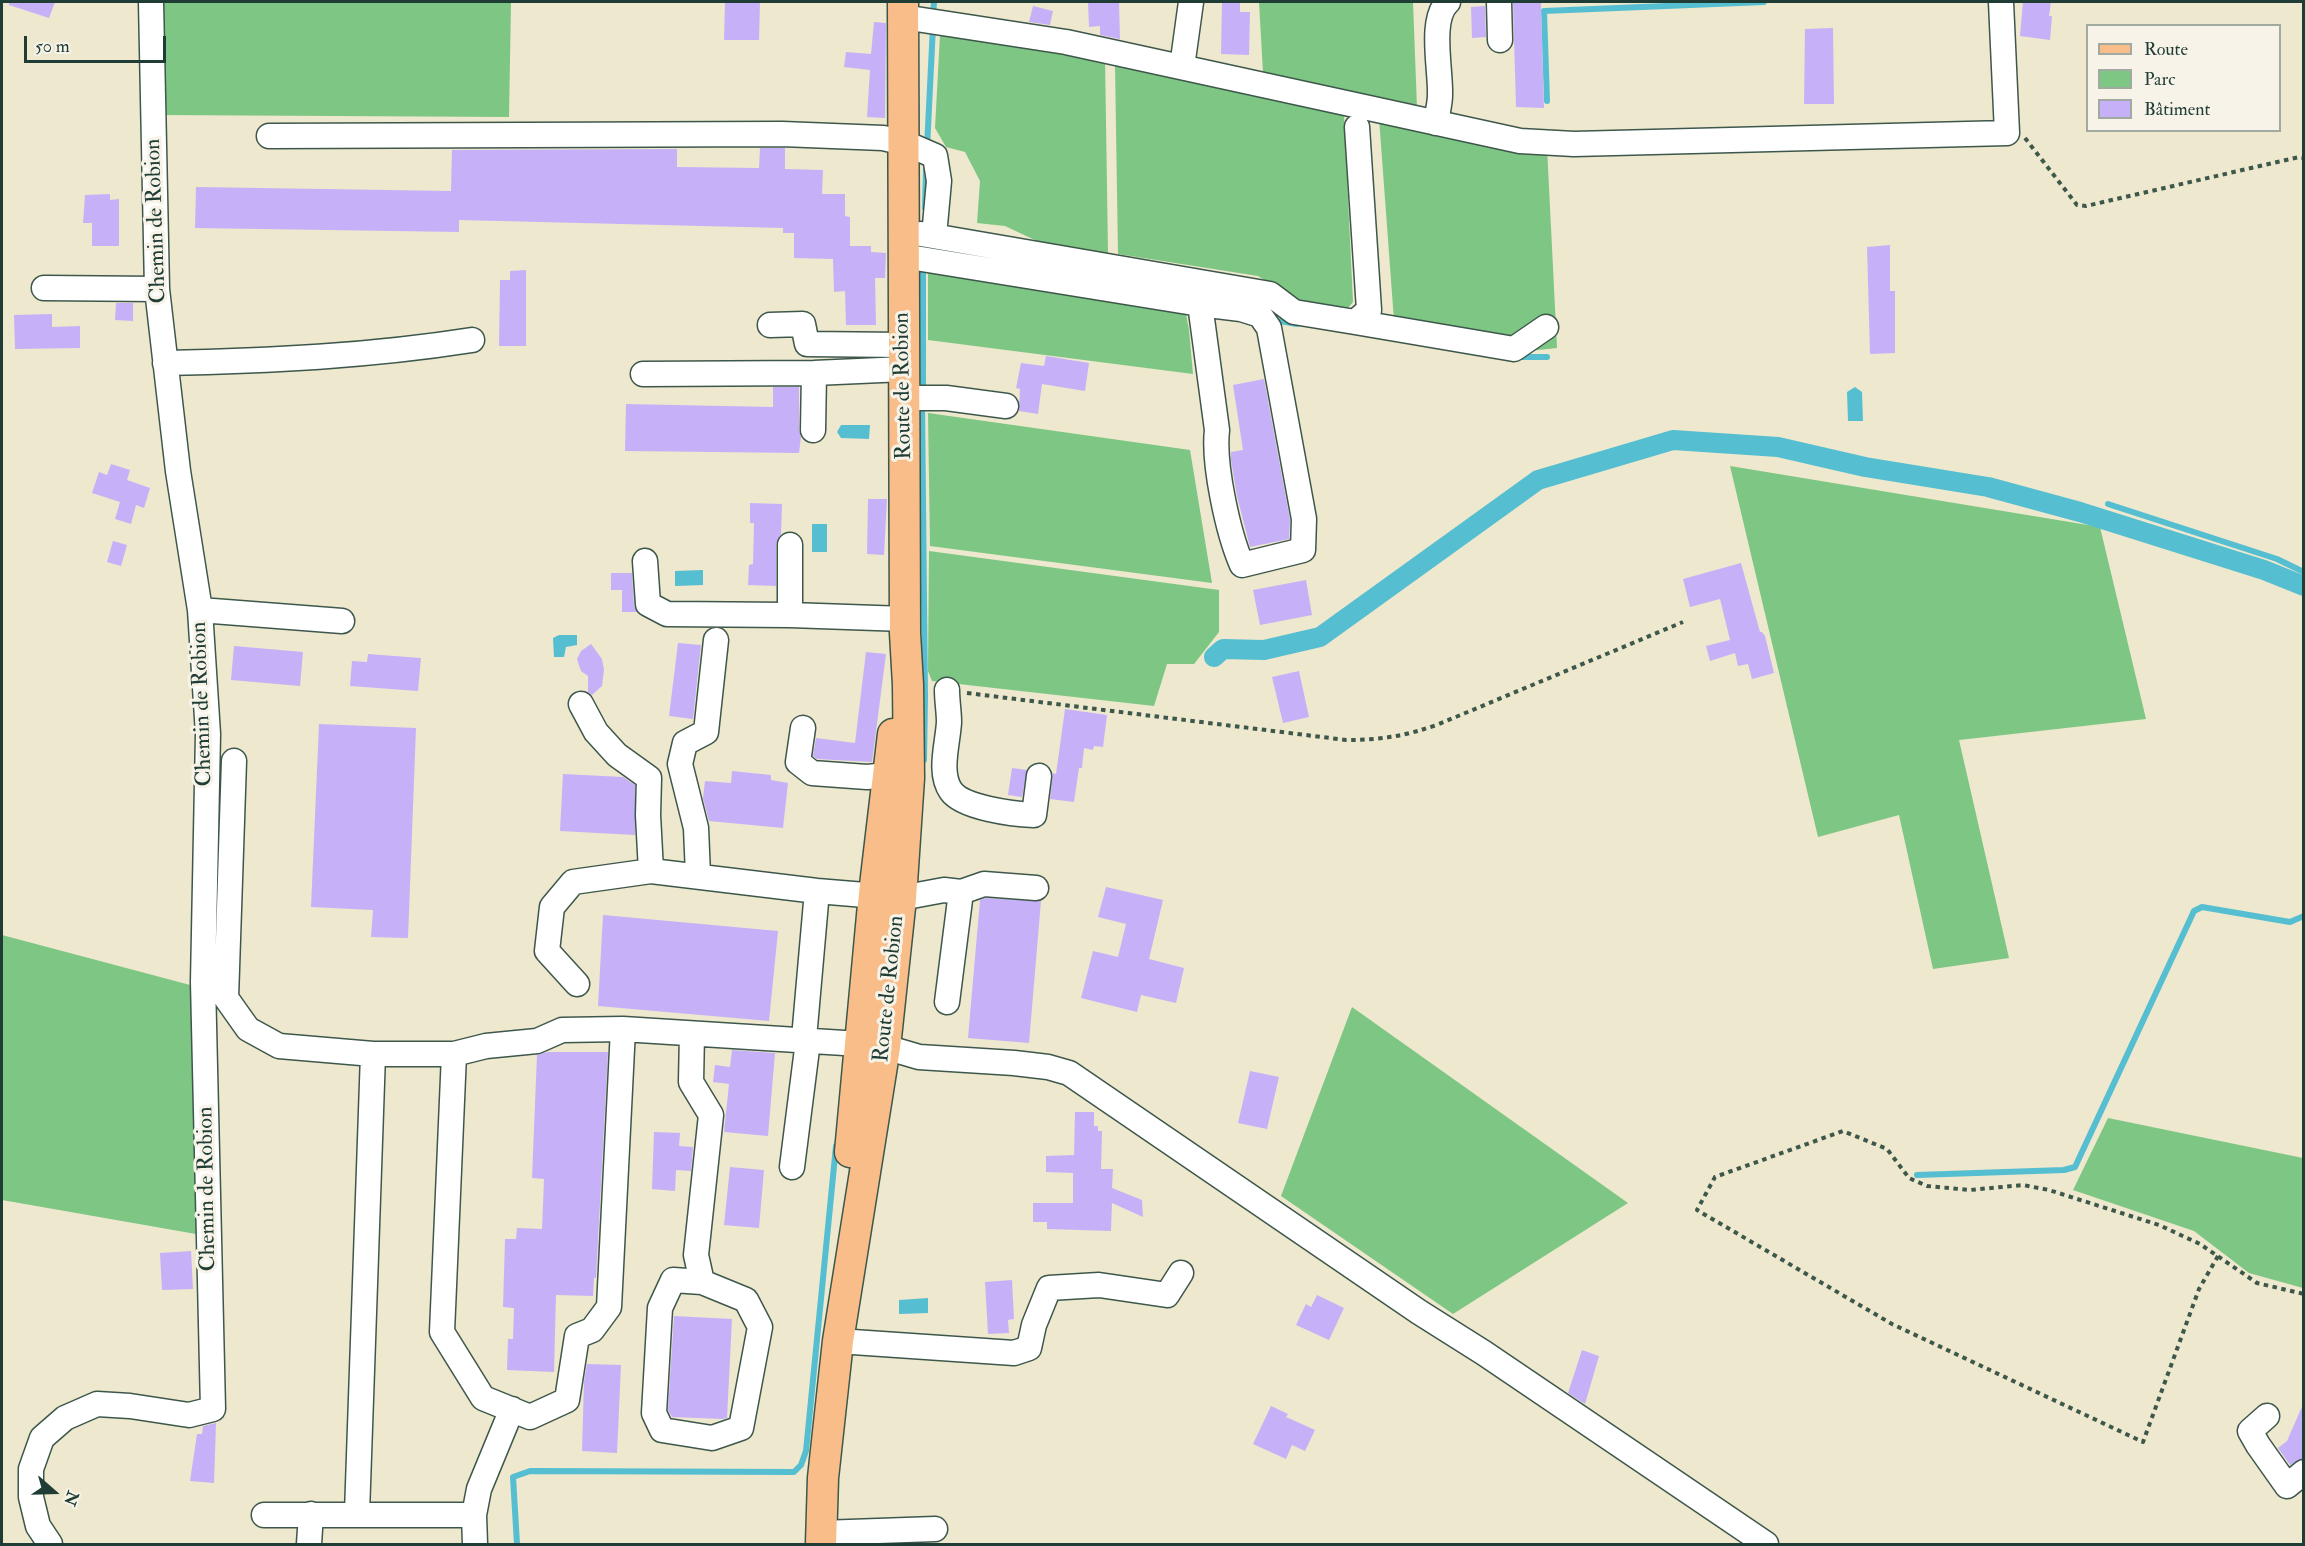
<!DOCTYPE html>
<html>
<head>
<meta charset="utf-8">
<style>
  body { margin:0 }
  #map { position:relative; width:2305px; height:1546px; overflow:hidden; background:#ede8ce; font-family:"IM FELL Double Pica",serif }
  canvas { display:block }
  .frame { position:absolute; inset:0; border:3px solid #1f3d34; pointer-events:none }
  .legend { position:absolute; left:2086px; top:24px; width:195px; height:108px; box-sizing:border-box; background:#f7f3e8; border:2px solid #a1aaa0; margin:0; padding:8px 10px; list-style:none; font-size:18px; color:#1f3d34 }
  .legend li { display:flex; align-items:center; gap:12px; height:30px }
  .legend b { width:30px; border:2px solid #a1aaa0 }
  .north { position:absolute; left:24px; top:1462px; width:60px; height:60px; -webkit-text-stroke:4px #f7f3e8; paint-order:stroke; rotate:110deg; font-size:16px; font-weight:700; line-height:24px; text-align:center; color:#1f3d34 }
  .north::after { content:''; display:block; margin:auto; width:21px; height:27px; background:#1f3d34; clip-path:polygon(50% 0,100% 100%,50% 72%,0 100%) }
  .scale { position:absolute; left:24px; top:36px; width:142px; height:27px; box-sizing:border-box; border:3px solid #1f3d34; border-top:0; padding-left:8px; font-size:18px; line-height:21px; white-space:nowrap; color:#1f3d34; -webkit-text-stroke:4px #f7f3e8; paint-order:stroke }
</style>
</head>
<body>
<div id="map">
<canvas width="2305" height="1546"></canvas>
<div class="frame"></div>
<ul class="legend">
<li><b style="height:8px;background:#f8bd89"></b>Route</li>
<li><b style="height:16px;background:#7ec683"></b>Parc</li>
<li><b style="height:16px;background:#c6b1f9"></b>Bâtiment</li>
</ul>
<div class="north">N</div>
<div class="scale">50 m</div>
</div>
<script>
const context = document.querySelector('canvas').getContext('2d');
context.lineJoin = 'round';
function fillPath(path, color) { context.fillStyle = color; context.fill(path, 'evenodd'); }
function stroke(path, color, width, dash) { context.strokeStyle = color; context.lineWidth = width; context.lineCap = dash ? 'butt' : 'round'; context.setLineDash(dash || []); context.stroke(path); }
function label(font, color, halo, rows, align = 'center') {
  context.font = font + ' "IM FELL Double Pica",serif'; context.lineWidth = 6; context.setLineDash([]); context.textBaseline = 'middle'; context.strokeStyle = halo; context.fillStyle = color; for (const [text, x, y, turn = 0] of rows) {
    context.save(); context.translate(x, y); context.rotate((+turn || 0) * Math.PI / 180); context.textAlign = isNaN(turn) ? turn : align; if (halo) context.strokeText(text, 0, 0); context.fillText(text, 0, 0); context.restore();
  }
}
fillPath(new Path2D(`
  M157 2H511L509 117 160 115Z
  M1259 2H1413L1417 108 1263 73Z
  M940 35 1029 41 1105 57 1108 253 1054 249 1005 226 977 223 980 181 965 152 946 147 935 128Z
  M1115 65 1344 114 1353 302 1348 308 1339 311 1314 307 1289 295 1258 276 1118 254Z
  M1379 118 1547 147 1557 348 1511 353 1395 334Z
  M928 273 1185 308 1189 330 1193 374 928 340Z
  M928 413 1190 450 1212 583 930 546Z
  M1730 466 2100 527 2146 719 1959 740 2009 958 1933 969 1899 815 1818 837Z
  M929 551 1219 590V632L1194 664H1167L1154 706 932 681 928 671Z
  M2 935 194 986 196 1234 2 1200Z
  M1352 1007 1628 1203 1453 1314 1281 1196Z
  M2108 1118 2303 1158V1288L2249 1273 2194 1231 2073 1190Z`), '#7ec683');
fillPath(new Path2D(`
  M1855 387 1862 392 1863 421H1848L1847 392Z
  M841 425H870L869 439 841 438 837 432Z
  M812 524H827V552H812Z
  M703 570V585L675 586V571Z
  M559 635H577V645L566 647 564 657H554L553 638Z
  M928 1298V1313L899 1314V1300Z`), '#55bed1');
stroke(new Path2D(`
  M933 16 934 2
  M1547 101 1544 11 1764 2
  M927 148 933 26
  M925 208 926 170
  M1280 321 1297 324
  M1515 357H1547
  M923 394V266
  M922 404 925 697 924 760
  M2108 504 2277 559 2304 572
  M1917 1175 2064 1170 2075 1167 2194 911 2202 907 2290 922 2304 916
  M517 1544 513 1477 530 1471 794 1472 801 1465 806 1451 836 1146`), '#55bed1', 6);
stroke(new Path2D(`
  M1214 657 1223 649 1264 650 1320 637 1538 480 1673 440 1778 447 1865 467 1988 487 2080 512 2264 570 2304 586`), '#55bed1', 20);
fillPath(new Path2D(`
  M9 2H55L49 18 9 5Z
  M725 2H760L759 40H724Z
  M1088 2H1119L1120 39 1100 35V26L1089 27Z
  M1222 2H1240V12H1250L1249 55 1221 54Z
  M2023 2H2051L2049 16H2052L2050 40 2020 36Z
  M1513 3H1541L1544 108 1516 107Z
  M1033 6 1053 11 1050 25 1029 22Z
  M1485 6 1486 37 1472 38 1471 7Z
  M874 22 886 23 885 118 867 117 870 70 844 67 846 52 871 54Z
  M1833 28 1834 104H1804L1805 29Z
  M760 148H785V169L823 170 822 194H845V216L850 217V246H871V252L886 253 885 278H875L876 325H846L845 291 834 292 833 259 794 258V233H783V228L459 220V232L195 228 196 187 451 191 452 150 677 149V167L759 168Z
  M110 194V200L119 199V246H92V223H83L85 195Z
  M1890 245V291H1895V353L1870 354 1867 247Z
  M526 270V346H499L500 280H510V271Z
  M116 303H133V321L115 320Z
  M52 314V327L80 326V348L15 349 14 315Z
  M1046 356 1089 363 1085 391 1042 384 1038 414 1019 411 1020 389 1016 388 1021 363 1044 366Z
  M1264 379 1290 520 1289 539 1250 547 1237 496 1231 460V452L1243 450 1233 385Z
  M773 387H799V430L801 437 799 453 625 451 626 404 773 407Z
  M111 464 130 470 127 480 150 488 144 508 136 505 131 524 115 519 120 502 92 493 99 472 107 475Z
  M868 499H887L884 555 867 554Z
  M750 503 782 504 781 534 776 545V586L748 585 749 565 753 564 754 523H750Z
  M113 541 127 545 121 566 107 562Z
  M1741 563 1760 632H1762L1765 636 1774 673 1752 679 1748 664 1738 666 1735 653 1710 661 1706 646 1730 640 1720 599 1690 607 1683 579Z
  M611 573H632L634 605 637 612H622V590H611Z
  M1306 580 1312 615 1260 625 1253 590Z
  M678 643 701 645 693 719 669 716Z
  M591 644 602 659 604 670 602 686 592 695 588 692V676L581 671 577 659 581 651Z
  M234 646 303 652 300 686 231 680Z
  M866 652 886 654 872 762 817 759 813 756 816 738 855 743Z
  M368 654 421 658 418 691 350 686 352 661 367 662Z
  M1299 671 1309 717 1283 723 1272 677Z
  M1065 709 1107 715 1103 747 1094 746 1093 750 1084 748 1082 768H1079L1074 802 1050 799 1053 773 1056 774Z
  M319 724 416 728 408 938 371 937 373 910 311 907Z
  M1012 768 1027 770 1022 797 1008 795Z
  M732 771 771 775V780L788 783 783 828 709 821 703 798 705 781 731 783Z
  M563 774 623 777 635 785V835L560 831Z
  M1106 887 1163 900 1149 959 1184 968 1176 1003 1141 995 1137 1012 1081 998 1093 951 1118 957 1126 924 1098 917Z
  M986 898 1041 901 1029 1043 968 1038 980 900Z
  M603 915 778 931 769 1021 598 1006Z
  M732 1050 775 1053 768 1136 724 1132 729 1084 713 1082 715 1065 730 1067Z
  M548 1052H608L596 1278H594L593 1296 556 1295 554 1372 507 1370 508 1339H513L514 1308 503 1307 505 1239H516L517 1228 542 1229 544 1179 532 1178 537 1055Z
  M1250 1071 1279 1077 1267 1129 1238 1123Z
  M1075 1112H1094V1126H1098V1131H1102L1101 1169H1113L1112 1188 1142 1200 1143 1217 1112 1203 1111 1231 1047 1229V1222H1033V1203H1073V1173L1046 1172V1156L1074 1155Z
  M654 1132 680 1133 679 1146 693 1147 691 1171 676 1170 675 1191 652 1189Z
  M730 1167 764 1170 759 1228 724 1225Z
  M191 1251 193 1289 162 1290 160 1253Z
  M1012 1280 1014 1319 1008 1320 1009 1333 988 1334 985 1282Z
  M1317 1295 1344 1308 1329 1340 1296 1325 1306 1304 1311 1307Z
  M674 1316 732 1319 727 1418 722 1419 672 1417 668 1410Z
  M1582 1350 1599 1356 1585 1404 1568 1393Z
  M587 1364 621 1365 617 1453 582 1451 584 1382Z
  M2304 1402V1458L2290 1465 2278 1448 2287 1441Z
  M1271 1406 1288 1414 1286 1417 1315 1430 1305 1451 1292 1445 1286 1459 1253 1444Z
  M216 1423 214 1483 190 1481 197 1434H202L203 1426Z`), '#c6b1f9');
const minor = new Path2D(`
  M1499 2 1500 40
  M903 17 1066 42 1520 141 1574 144 2007 133 2001 2
  M1182 67 1191 2
  M1436 123C1437 114 1440 104 1440 95 1441 70 1429 19 1448 2
  M269 136 782 134 883 138 905 143 935 156 939 181 934 236
  M921 234 1270 294 1294 312 1355 322 1369 310 1357 127
  M903 256 1200 304 1217 430C1213 464 1228 533 1242 565L1303 550 1304 519 1269 328 1260 315 1241 309 1200 304
  M44 288 157 289
  M1355 322 1514 349 1546 327
  M770 325 803 324 807 344 904 345
  M165 363C268 361 370 356 472 340
  M643 374 814 373 904 369
  M906 398H946L1006 406
  M813 430 814 373
  M790 545V615L905 619
  M645 561 648 604 667 614 790 615
  M200 610 342 621
  M947 690C947 701 949 712 949 722 948 743 938 773 951 791 963 808 1013 814 1034 815L1039 776
  M581 704 596 732 617 755 649 778 648 815 651 871
  M803 728 798 762 812 773 867 777 888 775
  M234 761 226 998 248 1029 279 1046 373 1054
  M698 875 696 828 680 764 685 743 706 732 716 640
  M961 892 984 884 1036 888
  M577 984 547 951 552 907 573 882 651 871 817 891 901 898 944 890 961 892 947 1002
  M805 1027 817 891
  M623 1029 609 1307 592 1330 577 1336 567 1400 530 1417 483 1398 442 1332 454 1054 486 1046 537 1041 562 1030 623 1029 860 1044 885 1047 919 1057 1014 1063 1048 1067 1069 1073 1419 1312 1484 1353 1766 1544
  M692 1034 691 1082 711 1115 696 1255 702 1282 746 1300 760 1327 741 1428 712 1438 662 1430 654 1413 660 1308 673 1280 702 1282
  M792 1167 808 1041
  M838 1341 1014 1353 1029 1348 1034 1325 1049 1288 1099 1285 1167 1295 1181 1273
  M2267 1416 2250 1431 2258 1445 2287 1486 2304 1472
  M357 1513 373 1054H454
  M264 1515H474L475 1544
  M474 1515 479 1489 512 1409
  M821 1533 935 1529
  M50 1544 38 1526 31 1497V1469L42 1438 65 1418 97 1404 130 1406 189 1415 213 1409 203 982 208 734 200 610 178 471 157 289 151 2
  M309 1544 311 1514`);
const major = new Path2D(`
  M850 1152 874 894 893 734
  M821 1544 823 1478 838 1341 885 1047 901 898 909 778 908 685 905 633 903 2`);
stroke(minor, '#3e574b', 27);
stroke(major, '#3e574b', 33);
stroke(new Path2D(`
  M2025 138 2077 205 2086 206 2299 157 2304 158
  M967 693 1346 740C1381 740 1406 736 1439 724L1683 622
  M2218 1256 2199 1289 2143 1442 1892 1324 1697 1210 1715 1177 1843 1131 1887 1149 1909 1178 1927 1186 1970 1190 2023 1185 2049 1190 2159 1225 2200 1244 2257 1283 2304 1294`), '#3e574b', 4, [4.5, 4.5]);
stroke(minor, '#fff', 24);
stroke(major, '#f8bd89', 30);
label('22px', '#1f3d34', '#f7f3e8', [
  ["Chemin de Robion",157,221,-92],
  ["Route de Robion",904,386,-91],
  ["Chemin de Robion",203,704,-92],
  ["Route de Robion",890,989,-84],
  ["Chemin de Robion",208,1189,-91]
]);
</script>
</body>
</html>
